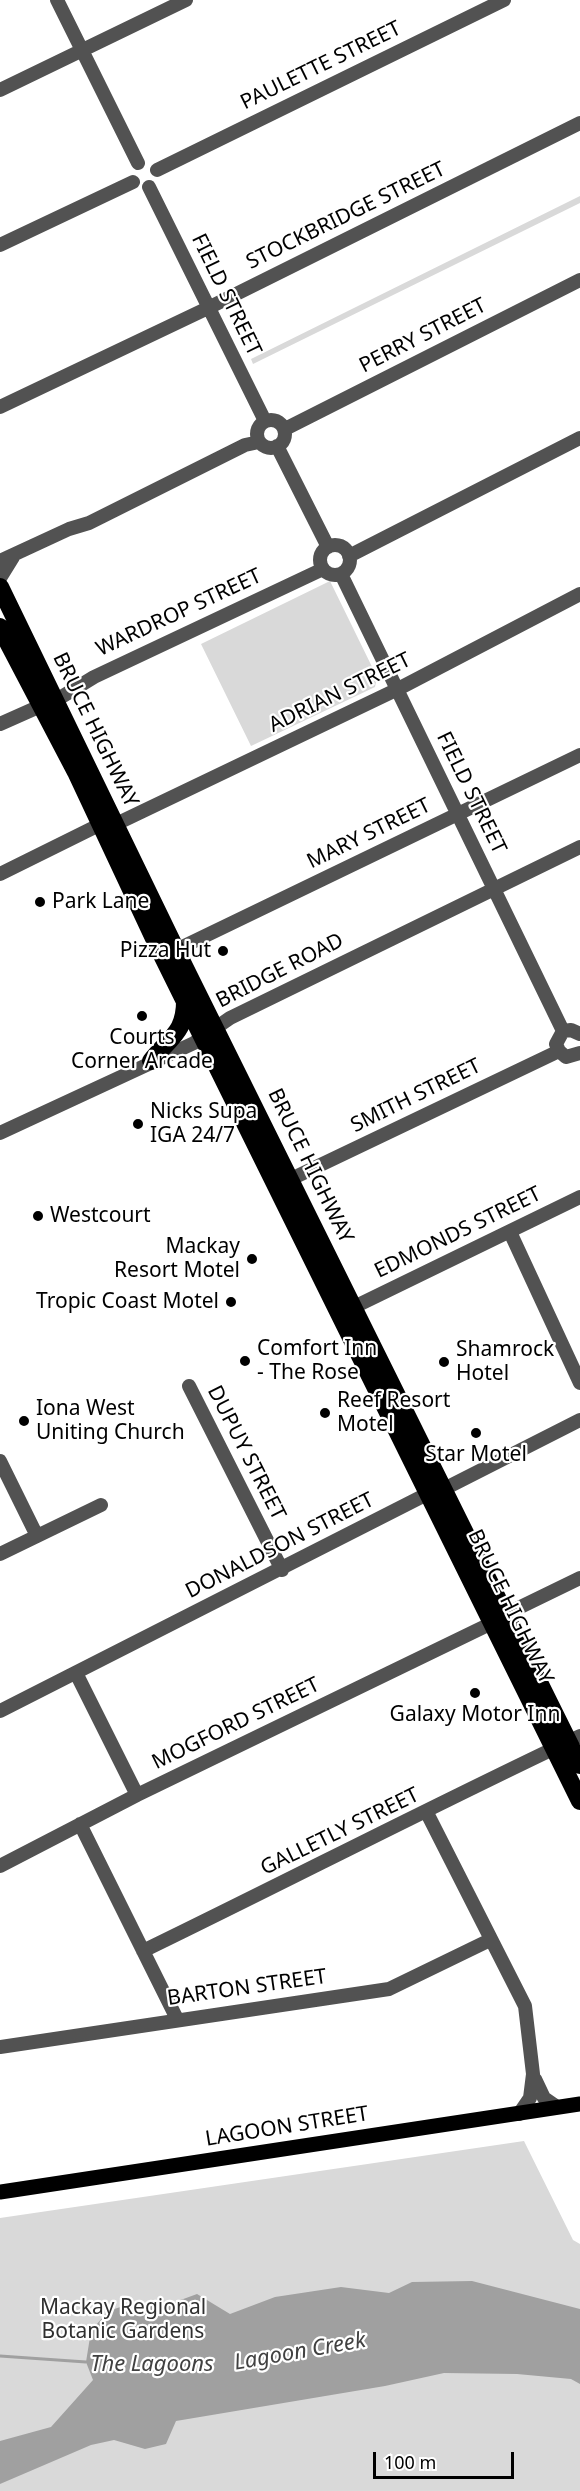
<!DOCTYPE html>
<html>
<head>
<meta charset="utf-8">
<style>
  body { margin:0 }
  #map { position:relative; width:580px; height:2491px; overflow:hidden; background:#fff; font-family:"Noto Sans",sans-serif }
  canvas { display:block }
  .scale { position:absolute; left:373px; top:2452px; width:141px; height:27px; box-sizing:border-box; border:3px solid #000; border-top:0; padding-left:8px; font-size:18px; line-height:21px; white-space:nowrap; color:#000; -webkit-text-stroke:4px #fff; paint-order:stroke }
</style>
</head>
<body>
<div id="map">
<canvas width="580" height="2491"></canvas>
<div class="scale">100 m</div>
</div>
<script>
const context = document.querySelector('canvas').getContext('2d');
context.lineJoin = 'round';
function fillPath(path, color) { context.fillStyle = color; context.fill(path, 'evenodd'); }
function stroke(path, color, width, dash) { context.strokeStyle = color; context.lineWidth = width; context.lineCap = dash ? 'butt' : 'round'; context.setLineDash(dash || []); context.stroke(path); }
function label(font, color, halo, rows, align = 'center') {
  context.font = font + ' "Noto Sans",sans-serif'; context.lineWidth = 4.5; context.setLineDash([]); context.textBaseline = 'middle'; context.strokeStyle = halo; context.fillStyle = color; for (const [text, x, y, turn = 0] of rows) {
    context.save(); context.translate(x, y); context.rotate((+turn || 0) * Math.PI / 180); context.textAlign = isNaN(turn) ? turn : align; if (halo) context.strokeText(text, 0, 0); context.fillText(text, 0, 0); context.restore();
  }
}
fillPath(new Path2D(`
  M580 196V203L253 364 251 359Z
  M330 581 377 677 375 687 251 746 201 644Z
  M524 2141 573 2240 580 2244V2491H0V2218Z`), '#d9d9d9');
fillPath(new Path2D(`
  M472 2281 580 2309V2384L571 2379 517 2374 444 2373 385 2386 176 2421 166 2444 145 2449 114 2440 91 2445 0 2484V2441L51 2427 93 2380 86 2362 91 2331 108 2311 136 2302 167 2305 197 2294 230 2314 275 2297 341 2287 389 2293 412 2282Z`), '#a0a0a0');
stroke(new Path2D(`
  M0 2356 86 2362`), '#a0a0a0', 3);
stroke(new Path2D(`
  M57 0 138 163
  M0 90 186 0
  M157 170 504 0
  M149 187 265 421
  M0 245 133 182
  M0 407 208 308 580 123
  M257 434a14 14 0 1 1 28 0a14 14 0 1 1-28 0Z
  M285 429 580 280
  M277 446 328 547
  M320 560a15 15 0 1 1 30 0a15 15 0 1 1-30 0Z
  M349 556 580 438
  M0 561 69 529 89 523 245 445 259 442
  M341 574 563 1031
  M0 578 13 557
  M0 724 63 696 94 677 323 569
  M116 824 398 689 580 594
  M0 874 99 825
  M176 950 580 755
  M580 1034 571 1030 563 1031 556 1044 559 1051 566 1057 580 1053
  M0 1133 194 1043 230 1018 580 847
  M291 1179 559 1051
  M510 1232 580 1383
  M354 1307 580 1197
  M189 1386 282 1570
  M0 1461 37 1536
  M0 1554 101 1505
  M506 1614 580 1578
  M76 1673 137 1795
  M0 1711 429 1493 444 1489 580 1420
  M427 1813 525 2006 533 2074 530 2098 519 2114
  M80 1824 177 2019
  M0 1866 137 1795 492 1623
  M143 1951C289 1880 434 1805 580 1736
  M0 2047 389 1989 490 1940
  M535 2079 544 2098 557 2107`), '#525252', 14);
stroke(new Path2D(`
  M0 2192 580 2104`), '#000', 15);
stroke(new Path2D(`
  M0 587 176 950 580 1765
  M0 627 76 772 158 947 580 1801
  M151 1061C170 1037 186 1033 185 998`), '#000', 18);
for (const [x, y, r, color] of [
  [40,902,6,"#000"],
  [223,951,6,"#000"],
  [142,1016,6,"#000"],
  [138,1124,6,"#000"],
  [38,1216,6,"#000"],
  [252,1259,6,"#000"],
  [231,1302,6,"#000"],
  [245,1361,6,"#000"],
  [444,1362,6,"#000"],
  [325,1413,6,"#000"],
  [24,1421,6,"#000"],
  [476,1433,6,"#000"],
  [475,1693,6,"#000"]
]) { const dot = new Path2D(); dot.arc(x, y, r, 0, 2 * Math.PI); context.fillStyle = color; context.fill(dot); stroke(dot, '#fff', 2); }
label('21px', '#000', '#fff', [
  ["PAULETTE STREET",321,66,-26],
  ["STOCKBRIDGE STREET",346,216,-26],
  ["FIELD STREET",226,295,64],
  ["PERRY STREET",423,336,-27],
  ["WARDROP STREET",179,613,-25],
  ["ADRIAN STREET",340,693,-26],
  ["BRUCE HIGHWAY",95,730,64],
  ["FIELD STREET",471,793,64],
  ["MARY STREET",369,834,-26],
  ["BRIDGE ROAD",280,971,-27],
  ["SMITH STREET",416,1096,-26],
  ["BRUCE HIGHWAY",310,1166,64],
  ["EDMONDS STREET",458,1233,-26],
  ["DUPUY STREET",246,1453,63],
  ["DONALDSON STREET",280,1546,-27],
  ["BRUCE HIGHWAY",510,1607,64],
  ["MOGFORD STREET",236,1724,-26],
  ["GALLETLY STREET",340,1832,-26],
  ["BARTON STREET",247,1988,-8],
  ["LAGOON STREET",287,2127,-9]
]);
label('21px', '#000', '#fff', [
  ["Park Lane",52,902],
  ["Pizza Hut",211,951,"right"],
  ["Courts",142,1038,"center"],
  ["Corner Arcade",142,1062,"center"],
  ["Nicks Supa",150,1112],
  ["IGA 24/7",150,1136],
  ["Westcourt",50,1216],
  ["Mackay",240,1247,"right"],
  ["Resort Motel",240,1271,"right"],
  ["Tropic Coast Motel",219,1302,"right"],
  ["Comfort Inn",257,1349],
  ["- The Rose",257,1373],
  ["Shamrock",456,1350],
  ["Hotel",456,1374],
  ["Reef Resort",337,1401],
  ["Motel",337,1425],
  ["Iona West",36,1409],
  ["Uniting Church",36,1433],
  ["Star Motel",476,1455,"center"],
  ["Galaxy Motor Inn",475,1715,"center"]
], 'left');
label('21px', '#303030', '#fff', [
  ["Mackay Regional",123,2308],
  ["Botanic Gardens",123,2332]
]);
label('italic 22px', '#414141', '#fff', [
  ["Lagoon Creek",300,2352,-10],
  ["The Lagoons",152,2365]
]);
</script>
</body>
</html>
